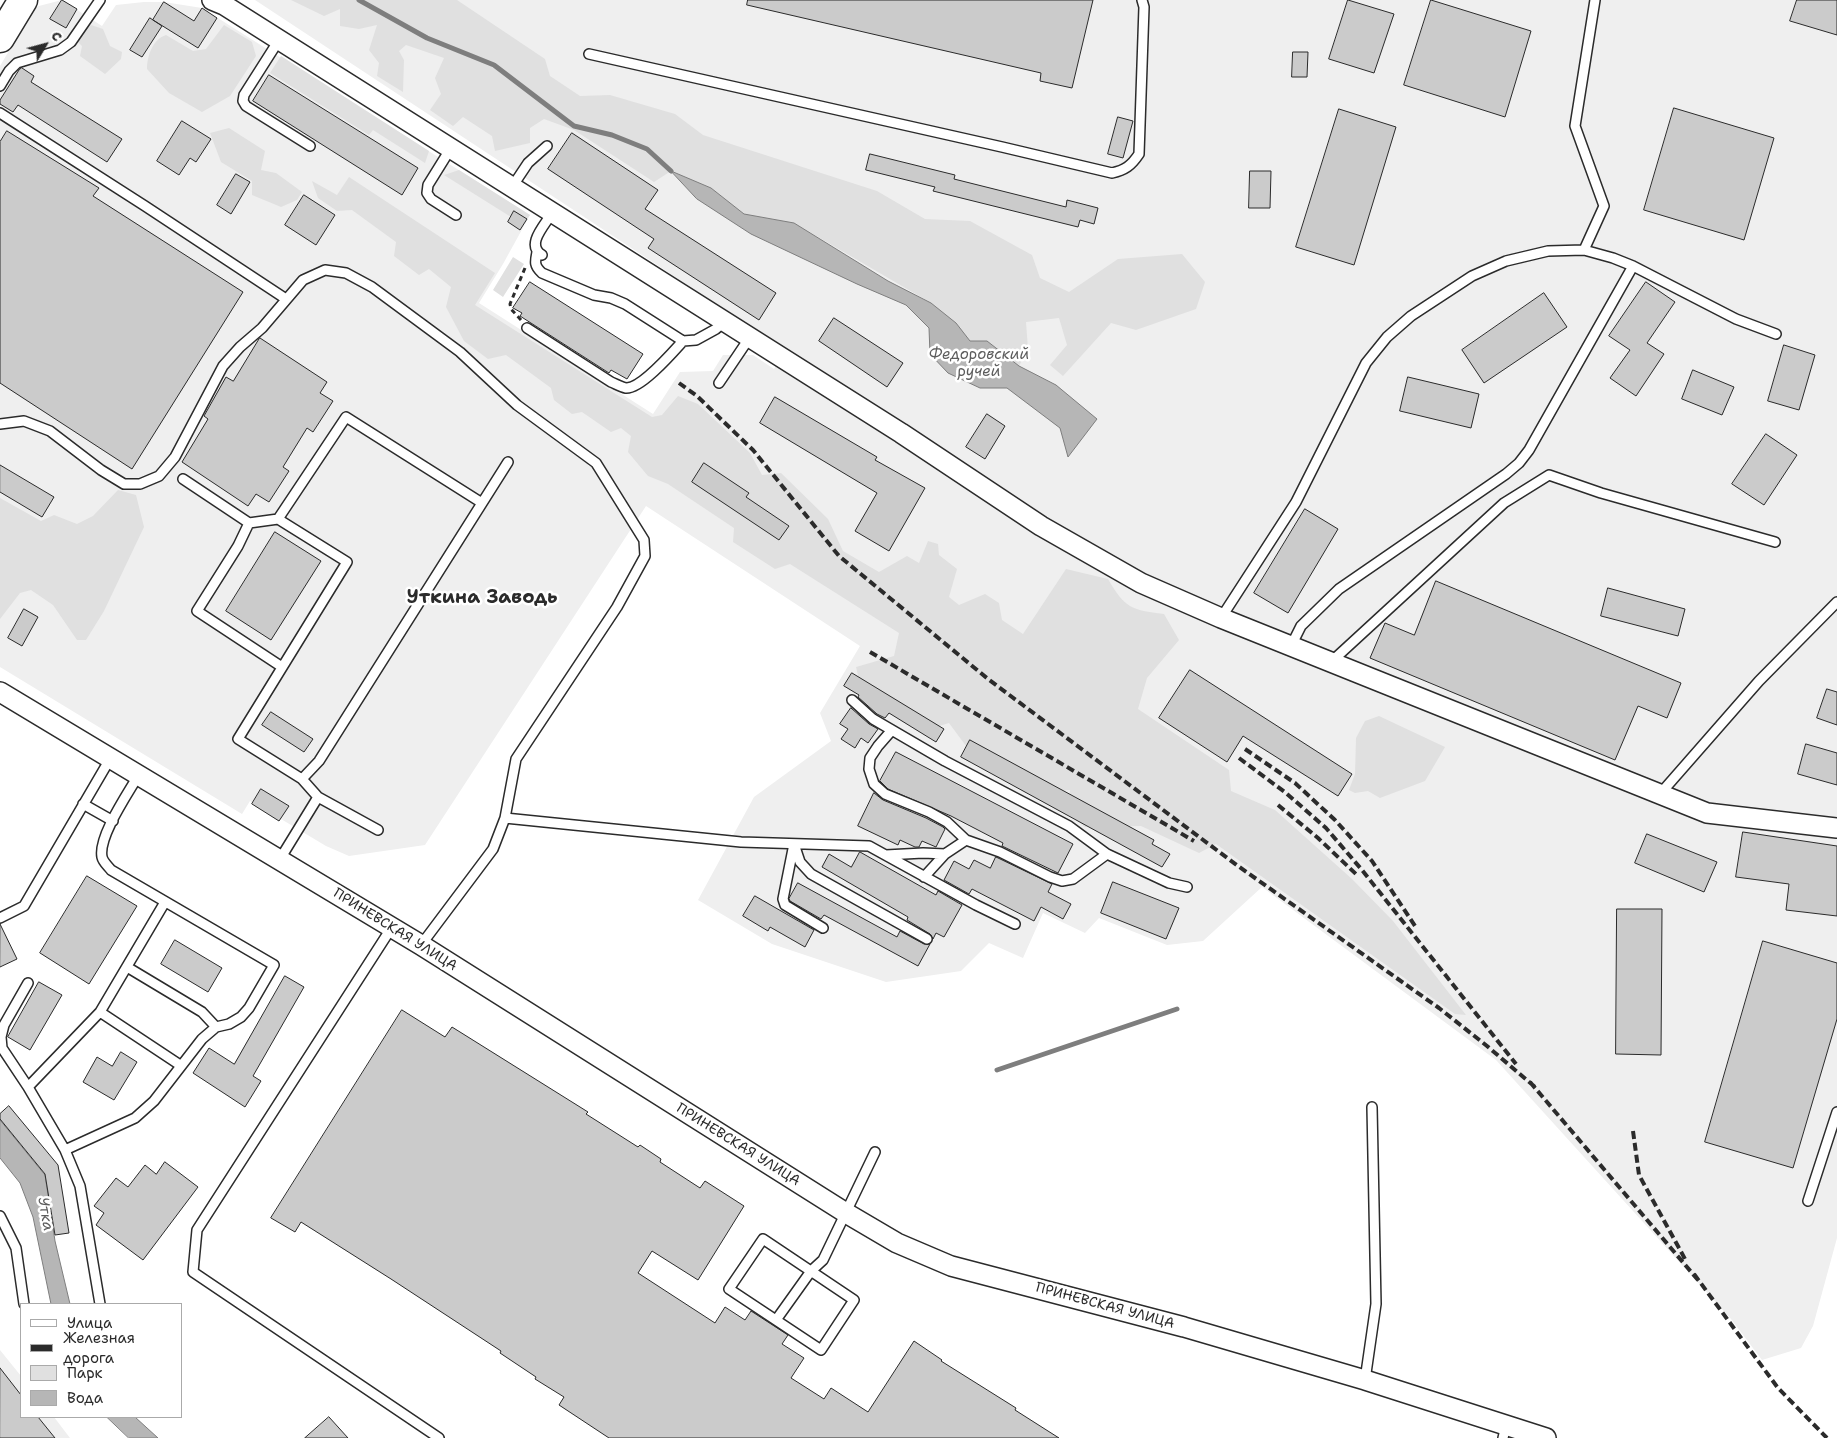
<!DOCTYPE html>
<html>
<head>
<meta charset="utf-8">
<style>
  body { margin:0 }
  #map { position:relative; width:1837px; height:1438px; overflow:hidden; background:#fff; font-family:"Shantell Sans",sans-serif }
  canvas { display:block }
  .legend { position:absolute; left:20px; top:1303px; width:162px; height:115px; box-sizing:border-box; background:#fff; border:1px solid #aaa; margin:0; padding:6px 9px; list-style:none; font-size:15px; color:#2b2b2b }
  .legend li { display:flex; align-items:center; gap:10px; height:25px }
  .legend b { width:25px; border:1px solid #aaa }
  .north { position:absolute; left:20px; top:20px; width:50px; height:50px; -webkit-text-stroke:4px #fff; paint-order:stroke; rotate:53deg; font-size:14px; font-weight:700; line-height:20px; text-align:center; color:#2b2b2b }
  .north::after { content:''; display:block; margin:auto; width:18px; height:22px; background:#2b2b2b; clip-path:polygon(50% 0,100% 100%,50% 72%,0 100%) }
</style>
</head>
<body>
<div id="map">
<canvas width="1837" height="1438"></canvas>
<ul class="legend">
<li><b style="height:6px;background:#fff"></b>Улица</li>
<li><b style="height:6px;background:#2b2b2b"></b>Железная дорога</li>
<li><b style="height:14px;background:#e0e0e0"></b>Парк</li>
<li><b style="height:14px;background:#b6b6b6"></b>Вода</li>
</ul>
<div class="north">С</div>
</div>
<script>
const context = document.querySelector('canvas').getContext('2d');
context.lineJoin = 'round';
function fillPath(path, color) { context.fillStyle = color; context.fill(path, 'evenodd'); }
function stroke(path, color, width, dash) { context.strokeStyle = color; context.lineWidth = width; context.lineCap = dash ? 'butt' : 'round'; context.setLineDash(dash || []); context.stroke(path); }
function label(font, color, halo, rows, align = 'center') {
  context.font = font + ' "Shantell Sans",sans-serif'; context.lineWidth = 5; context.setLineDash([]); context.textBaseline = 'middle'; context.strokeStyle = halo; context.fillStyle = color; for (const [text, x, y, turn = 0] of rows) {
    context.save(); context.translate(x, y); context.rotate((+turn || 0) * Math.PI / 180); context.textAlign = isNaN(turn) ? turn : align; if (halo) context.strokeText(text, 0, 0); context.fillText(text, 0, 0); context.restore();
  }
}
fillPath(new Path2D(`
  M62 0 102 26 116 5 144 2H164L202 8 530 215 503 264 479 303 653 414 680 372 713 371 723 355H753L774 369 786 350 255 0H1837V1238L1813 1326 1801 1348 1762 1360 1731 1319 1496 1060 1262 887 1203 941 1167 945 1099 918 1085 933 1043 913 1023 958 989 943 961 971 886 982 772 944 698 900 754 797 831 741 820 713 860 646 646 506 425 845 349 856 326 846 281 819 279 821 252 804 253 803 250 801 242 814 0 667V66L35 7Z
  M0 1350 21 1376V1417H54L70 1438H0Z`), '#efefef');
fillPath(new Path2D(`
  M291 0H457L545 59 550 76 580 96 610 95 675 114 703 135 877 191 925 219 970 221 1032 255 1040 278 1069 292 1118 259 1182 254 1205 282 1196 309 1136 330 1111 323 1063 376 1050 365 1067 345 1059 318 1026 322 1028 349 1019 366 987 341H970L956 323 931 303 794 223 744 214 711 188 671 171 654 182 574 130 544 119 530 128V143L495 151 492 136 463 117 453 126 430 110 441 94 435 78 444 58 406 45 399 51 404 60 403 92 377 76 379 63 369 50 377 25 359 29 340 26V9L324 16Z
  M91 25 103 29 110 46 122 52 121 59 105 74 80 56 82 46 77 41 81 32Z
  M224 25 252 42 256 56 230 96 202 112 169 93 147 69C147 56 153 39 166 35L193 51 206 49Z
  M281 56 429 151 425 163 373 130 369 135 270 73Z
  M229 128 265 151 261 170 276 173 302 192 297 200 281 207 252 195V181L221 162 210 133Z
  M459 170 530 215 527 219 514 211 511 217 444 175Z
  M349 177 495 273 475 305 652 417 662 415 678 396 698 404 750 453 762 475 781 473 828 519 843 551 879 572 907 556 919 563 928 541 938 544 939 555 957 569 949 597 959 605 985 594 999 603 1002 620 1023 634 1066 569 1108 579C1125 608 1131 610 1164 614L1179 640 1147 678 1138 709 1229 770 1231 791 1275 810 1352 879 1393 921 1466 1015 1455 1014 1216 844 1199 853 1141 826 1085 827 1068 814 1070 790 1046 791 972 754 949 723 936 727 863 697 856 667 894 656 899 633 790 564 775 569 733 542 734 528 668 484 648 476 628 452 631 436 621 428 611 432 582 412 572 414 554 400 551 388 506 355 488 359 464 341 446 307 451 287 429 269 419 275 394 256 396 242 352 210 337 211 318 198 312 181 337 195Z
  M513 257 524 264 503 297 493 290Z
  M118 490 136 495 144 527 104 611 86 640H77L53 605 31 590 20 593 0 619V498L41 521 54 515 77 524 93 516Z
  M1379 716 1445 747 1425 781 1380 798 1368 791 1355 793 1349 790 1355 774 1356 738 1365 721Z`), '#e0e0e0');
const water = new Path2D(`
  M671 171 711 188 744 214 794 223 888 281 931 303 956 323 970 341H987L1019 366 1056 385 1097 419 1068 457 1060 428 1007 388H980L948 373 930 354 929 328 906 305 857 284 751 234 697 199Z
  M0 1120 45 1175 55 1241 70 1304H51L33 1217 20 1183 0 1158Z
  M107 1417H135L158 1438H129Z`);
fillPath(water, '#b6b6b6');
stroke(water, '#7e7e7e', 1);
stroke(new Path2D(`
  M359 0 427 38 494 65 574 126 612 135 647 149 671 171
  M997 1070 1177 1009`), '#7e7e7e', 5);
const building = new Path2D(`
  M62 0 77 9 66 28 50 19Z
  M748 0H1093L1072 88 1040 81 1041 73 747 5Z
  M1348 0 1394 14 1374 73 1329 59Z
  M1431 0 1531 31 1505 117 1404 85Z
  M1797 0H1837V35L1790 21Z
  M164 2 194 21 202 8 217 18 198 48 153 20Z
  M150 18 162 26 142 57 130 50Z
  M1293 52H1308L1307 77H1292Z
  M22 68 34 76 31 82 122 139 107 162 18 105 13 112 0 104V100L19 70Z
  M269 75 418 168 402 195 253 101Z
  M1674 108 1774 138 1744 240 1644 210Z
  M1339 109 1396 127 1354 265 1296 247Z
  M1118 117 1133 121 1123 158 1108 154Z
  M182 121 211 139 196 162 190 158 179 175 157 161Z
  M7 131 99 188 93 196 243 292 132 469 0 383V142Z
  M572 133 658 190 645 209 776 293 759 320 648 248 654 239 548 169Z
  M870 154 955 175 954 179 1066 207 1067 200 1098 208 1094 224 1080 220 1078 227 933 191 935 187 866 170Z
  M1250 171H1271L1270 208H1249Z
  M236 174 250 182 231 214 217 205Z
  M304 195 335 215 316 245 285 225Z
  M514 211 527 219 520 230 508 222Z
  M530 282 643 354 627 379 611 370 609 373 520 316 522 313 513 308Z
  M1646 282 1675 302 1647 343 1664 354 1636 396 1610 378 1630 350 1609 336Z
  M1544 293 1567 327 1484 383 1462 350Z
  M834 318 903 363 887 387 819 341Z
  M260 338 327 382 320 393 333 401 313 432 307 428 283 467 289 471 269 502 256 494 248 506 182 462 208 419 204 416 226 377 233 381Z
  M1784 345 1815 355 1799 410 1768 401Z
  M1693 370 1734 387 1722 415 1682 399Z
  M1408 377 1479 394 1471 428 1400 411Z
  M775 397 877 457 875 460 925 488 889 551 855 531 877 493 760 423Z
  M987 414 1005 426 985 459 966 447Z
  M1766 434 1797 455 1764 505 1732 484Z
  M704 463 749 493 746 497 789 526 779 540 692 482Z
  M0 465 54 497 42 517 0 492Z
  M1305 509 1338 529 1288 613 1254 593Z
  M275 532 321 561 271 640 226 611Z
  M1436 581 1681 683 1667 718 1638 706 1615 760 1370 658 1385 623 1414 635Z
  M1608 588 1685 609 1678 636 1601 616Z
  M24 609 38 617 22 646 8 638Z
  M1190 670 1352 774 1338 796 1243 736 1227 762 1159 718Z
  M852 673 944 729 936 742 889 713 885 718 877 714 858 697 859 695 844 686Z
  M1827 689 1837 692V725L1817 718Z
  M851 708 869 724 878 729 868 743 861 738 855 748 841 739 848 729 840 724Z
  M271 712 313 739 304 752 262 725Z
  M970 740 1154 840 1152 844 1170 854 1162 867 961 757Z
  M1806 744 1837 753V785L1798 774Z
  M896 752 1073 844 1058 873 1002 846 1003 843 951 816 888 789 880 781Z
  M261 789 289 806 279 821 252 804Z
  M874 793 883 800 926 818 943 827 945 829 936 847 922 841 919 847H915L900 840 898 845 858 826Z
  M1743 832 1837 846V916L1786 910 1789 884 1736 877Z
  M1647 834 1717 862 1704 892 1635 863Z
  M860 852 936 895 938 891 962 905 944 937 936 933 933 939 930 934 907 920 908 917 822 867 829 854 851 867Z
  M996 857 1052 884 1048 892 1071 904 1063 919 1041 907 1034 921 972 889 969 894 944 880 954 861 969 869 974 860 990 868Z
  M87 876 137 906 89 984 40 953Z
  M1113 882 1179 908 1166 939 1101 913Z
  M798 883 897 937 900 931 924 944H930L918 966 824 915 821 919 790 901 789 899Z
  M755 896 814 930 805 947 770 927 768 931 743 916Z
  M1617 909H1662L1661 1055 1616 1054Z
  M0 924 17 959 0 967Z
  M175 940 222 968 208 992 161 964Z
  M1763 941 1837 963V1019L1793 1168 1705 1142Z
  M285 976 304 987 253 1076 261 1081 245 1107 193 1073 209 1048 234 1064Z
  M39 982 62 995 30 1050 8 1037Z
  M402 1010 445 1037 452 1027 588 1112 586 1114 638 1147 640 1145 661 1159 660 1162 700 1188 705 1181 744 1206 698 1280 652 1251 638 1273 715 1323 725 1307 745 1320 751 1311 788 1335 782 1344 804 1358 791 1378 824 1399 831 1388 868 1412 914 1341 942 1360 941 1361 1016 1408 1015 1410 1059 1438H609L559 1405 564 1397 535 1379 536 1377 500 1353 501 1351 391 1279 301 1222 295 1232 271 1218Z
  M121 1052 137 1062 114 1100 83 1082 97 1057 112 1066Z
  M9 1106 58 1165 69 1233 55 1235 45 1174 0 1119V1114Z
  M165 1162 198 1187 143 1260 96 1225 104 1213 94 1206 116 1178 128 1187 145 1165 156 1174Z
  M0 1368 21 1395V1417H38L55 1438H0Z
  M329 1417 348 1438H305Z`);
fillPath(building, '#cbcbcb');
stroke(building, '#2b2b2b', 1);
const service = new Path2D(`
  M279 40 244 95 243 101 246 106 310 146
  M589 54 1002 147 1112 173C1125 170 1131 166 1139 154L1144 7 1142 0
  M0 86 9 71 17 63 60 50 71 42 100 0
  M0 113 145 206 286 299
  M451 148 428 185 427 193 431 199 456 215
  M512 187 528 163 547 146
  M1584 250 1613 258 1633 266 1736 319 1776 334
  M537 252C535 262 534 266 542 273L594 295 611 298 625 304 683 341 696 340 716 329 725 321
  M542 255C525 245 545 225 552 213
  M527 328 611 382C616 384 621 387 626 388 641 389 673 352 683 341
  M719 383 750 337
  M0 424 24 421 50 431 101 470 124 484H140L159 476 175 457 223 366 240 347 262 328 303 280 325 270 346 273 372 287 460 352 517 405 596 463 644 540 645 556 617 607 516 759 505 818 493 849 421 945
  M183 479 249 523 278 519 347 562 238 739 302 779 318 797 378 830
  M278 519 346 417 482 503
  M249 523 238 546 197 611 282 667
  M1221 618 1296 502 1366 363 1387 337 1411 316 1472 276 1506 261 1548 251 1584 250 1604 206 1575 126 1595 0
  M1291 646 1301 626 1339 589 1506 474 1519 463 1529 450 1633 266
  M1331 662 1504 503 1549 475 1601 493 1775 542
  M852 700 873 719 945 761 1069 826 1107 854 1169 883 1187 887
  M892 730 878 746 870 758 869 769 874 784 885 794 929 812 947 822 966 840 1000 852 1050 877 1062 881 1073 879 1107 854
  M302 779 319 761 508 462
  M1660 794 1759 681 1837 602
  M83 804 113 821
  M505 818 741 842 869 846 976 905 1015 924
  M794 844 800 862 811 874 927 939
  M794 844 783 899 785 905 823 928
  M886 855 923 853 945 854
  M280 859 318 797
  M924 877 945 854 966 840
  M0 918 24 906 110 759
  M392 927 197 1230 193 1272 439 1438
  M127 967 202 1012 216 1027
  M28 983 4 1025 1 1037 2 1048 28 1087 65 1150 80 1186 100 1304
  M100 1012 180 1065
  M28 1087 100 1012 165 902
  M65 1150 135 1118 154 1101 202 1039 216 1027 229 1024 241 1017 249 1008 274 965 111 870C108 866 103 862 102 857 98 837 127 795 138 776
  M1808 1201 1837 1112
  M0 1216 16 1248 24 1304
  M763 1239 854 1300 821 1350 729 1289Z
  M776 1320 811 1271 823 1260 875 1152
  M1365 1380 1376 1304 1372 1107
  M1503 1438 1506 1425`);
const minor = new Path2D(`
  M212 0 224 5 901 433 1041 526 1141 583 1221 618 1707 813 1837 828
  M0 692 421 945 846 1213 897 1243 951 1266 1184 1327 1365 1380 1546 1438`);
const primary = new Path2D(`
  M0 38 23 0`);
stroke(service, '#2b2b2b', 12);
stroke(minor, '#2b2b2b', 22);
stroke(primary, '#2b2b2b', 31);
stroke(new Path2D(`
  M521 320 511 309 510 304 525 268`), '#2b2b2b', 3, [5, 4]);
stroke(service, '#fff', 9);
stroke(minor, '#fff', 19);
stroke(primary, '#fff', 28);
stroke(new Path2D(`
  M679 383 697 396 753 450 839 556 988 679 1238 866 1439 1008 1487 1046 1535 1087
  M870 652 1194 841
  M1245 749 1295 783 1335 820 1372 861 1417 929
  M1239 758 1286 793 1326 828 1362 870 1516 1064
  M1278 805 1318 838 1358 876
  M1530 1082 1698 1280
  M1633 1131 1639 1175 1685 1259
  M1694 1274 1778 1388 1827 1438`), '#2b2b2b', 4, [8, 4]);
label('14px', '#2b2b2b', '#fff', [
  ["ПРИНЕВСКАЯ УЛИЦА",395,930,32],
  ["ПРИНЕВСКАЯ УЛИЦА",738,1145,32],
  ["ПРИНЕВСКАЯ УЛИЦА",1105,1306,15]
]);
label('italic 15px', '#5c5c5c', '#fff', [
  ["Федоровский",979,355],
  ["ручей",979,372],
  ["Утка",45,1214,80]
]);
label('bold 19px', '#2b2b2b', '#fff', [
  ["Уткина Заводь",482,598]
]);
</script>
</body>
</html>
